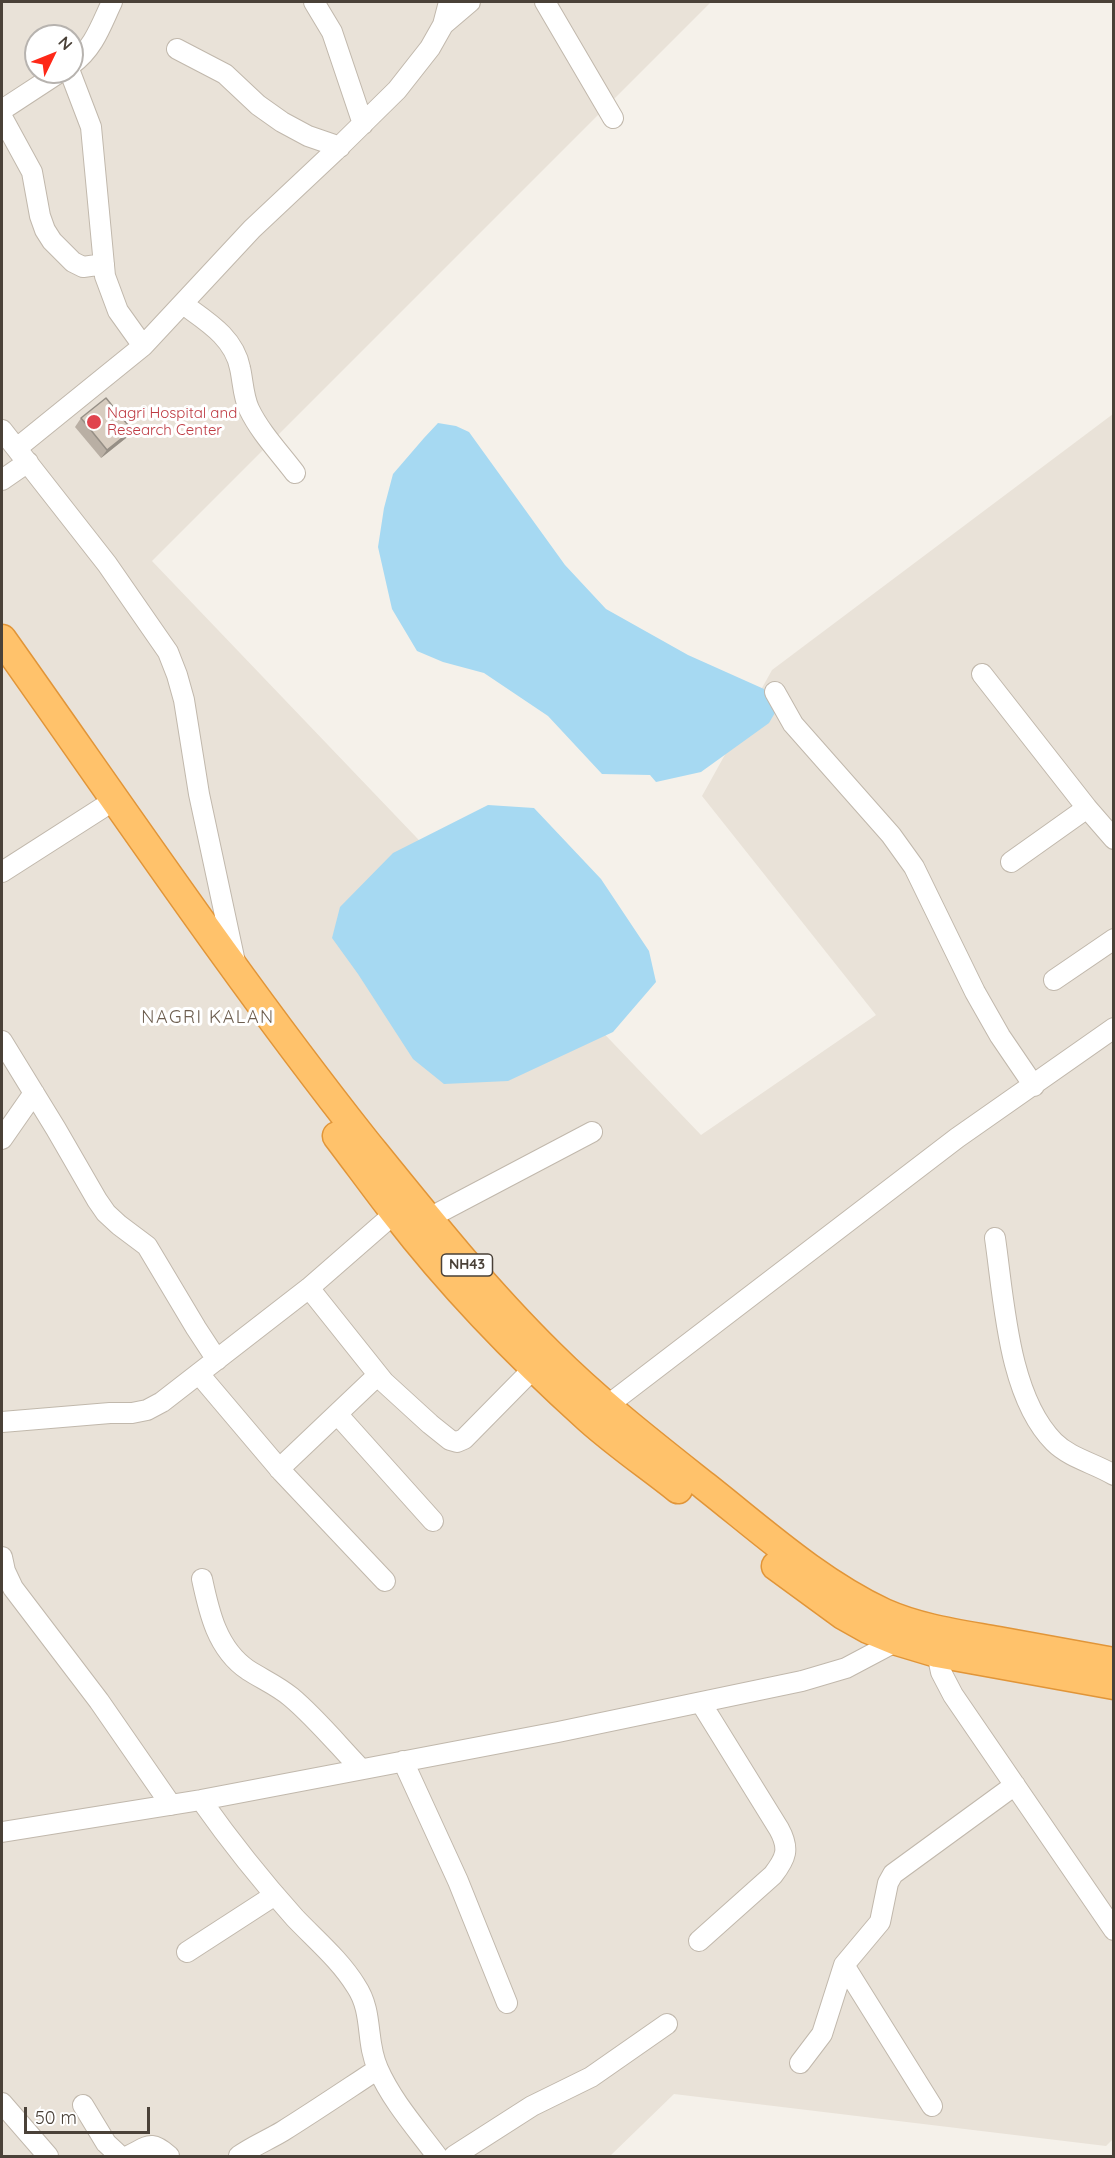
<!DOCTYPE html>
<html>
<head>
<meta charset="utf-8">
<style>
  body { margin:0 }
  #map { position:relative; width:1115px; height:2158px; overflow:hidden; background:#f5f1ea; font-family:Quicksand,sans-serif }
  canvas { display:block }
  .frame { position:absolute; inset:0; border:3px solid #4a4138; pointer-events:none }
  .north { position:absolute; left:24px; top:24px; width:60px; height:60px; box-sizing:border-box; background:#fff; border:2px solid #b7b3af; border-radius:50%; rotate:47deg; font-size:16px; font-weight:700; line-height:24px; text-align:center; color:#4a4138 }
  .north::after { content:''; display:block; margin:auto; width:21px; height:27px; background:#fe2818; clip-path:polygon(50% 0,100% 100%,50% 72%,0 100%) }
  .scale { position:absolute; left:24px; top:2107px; width:126px; height:27px; box-sizing:border-box; border:3px solid #4a4138; border-top:0; padding-left:8px; font-size:18px; line-height:21px; white-space:nowrap; color:#4a4138; -webkit-text-stroke:4px #fff; paint-order:stroke }
</style>
</head>
<body>
<div id="map">
<canvas width="1115" height="2158"></canvas>
<div class="frame"></div>
<div class="north">N</div>
<div class="scale">50 m</div>
</div>
<script>
const context = document.querySelector('canvas').getContext('2d');
context.lineJoin = 'round';
function fillPath(path, color) { context.fillStyle = color; context.fill(path, 'evenodd'); }
function stroke(path, color, width, dash) { context.strokeStyle = color; context.lineWidth = width; context.lineCap = dash ? 'butt' : 'round'; context.setLineDash(dash || []); context.stroke(path); }
function label(font, color, halo, rows, align = 'center') {
  context.font = font + ' Quicksand,sans-serif'; context.lineWidth = 6; context.setLineDash([]); context.textBaseline = 'middle'; context.strokeStyle = halo; context.fillStyle = color; for (const [text, x, y, turn = 0] of rows) {
    context.save(); context.translate(x, y); context.rotate((+turn || 0) * Math.PI / 180); context.textAlign = isNaN(turn) ? turn : align; if (halo) context.strokeText(text, 0, 0); context.fillText(text, 0, 0); context.restore();
  }
}
fillPath(new Path2D(`
  M2 2H711L152 561 701 1135 876 1015 702 796 772 670 1113 414V2139L1106 2146 674 2094 610 2156H2ZM36 36H72V72H36Z`), '#e9e2d8');
fillPath(new Path2D(`
  M438 423 456 426 469 432 565 565 606 609 688 655 764 689 776 711 769 723 701 772 656 782 650 775 602 774 548 716 484 673 443 662 417 651 392 609 378 547 384 508 393 474 424 438Z
  M488 805 534 808 601 879 649 951 656 982 613 1032 508 1081 444 1084 413 1059 358 974 332 938 340 907 393 853Z`), '#a6d9f2');
const minor = new Path2D(`
  M314 2 332 32 363 124
  M545 2 613 118
  M443 25 470 2
  M177 49 225 74 258 105 282 122 308 136 340 147
  M72 64C94 48 101 25 112 2
  M70 72 91 127 105 276 118 311 143 346
  M2 110 60 72
  M2 117 32 172 40 216 45 230 52 241 73 262 83 267 104 264
  M183 304C206 321 234 337 240 368 243 381 243 396 249 409 260 432 279 452 295 473
  M2 430 107 564 168 652 177 675 184 700 199 794 235 962
  M17 448 143 346 252 229 335 151 397 90 430 48 443 25 449 2
  M2 480 28 462
  M982 674 1087 808 1114 839
  M775 692 793 724 891 835 914 867 975 992 1000 1036 1034 1086
  M1011 862 1087 808
  M2 872 102 808
  M1054 980 1114 939
  M2 1041 56 1129 97 1200 106 1213 119 1225 147 1246 196 1328 217 1360
  M2 1139 34 1093
  M427 1219 592 1132
  M995 1238C1004 1299 1008 1396 1054 1442 1070 1458 1094 1463 1114 1475
  M309 1288 384 1382 430 1424 450 1440 457 1442 464 1439 534 1368
  M199 1374 282 1472 385 1581
  M599 1412 957 1138 1114 1028
  M338 1415 433 1521
  M2 1422 110 1413H132L147 1410 162 1402 309 1288 395 1213
  M279 1469 378 1375
  M2 1557 5 1571 13 1588 99 1701 171 1805
  M202 1579C209 1612 217 1649 248 1670 262 1679 278 1686 291 1697 316 1718 338 1745 361 1769
  M937 1653 941 1672 953 1695 1114 1930
  M403 1761 458 1881 507 2003
  M201 1800C230 1841 261 1880 295 1918 316 1940 340 1960 356 1986 374 2013 365 2041 378 2069 392 2101 417 2129 437 2156
  M2 1832 201 1800 558 1732 802 1681 846 1668 897 1641
  M699 1941 773 1875C786 1858 790 1849 779 1829L701 1703
  M187 1952 275 1895
  M844 1965 932 2106
  M800 2063 822 2034 844 1965 880 1922 888 1883 893 1874 1015 1785
  M2 2103 48 2156
  M83 2105 106 2143 120 2156
  M128 2156C148 2147 150 2139 169 2156
  M239 2156C253 2146 268 2140 283 2131 315 2111 346 2090 378 2069
  M454 2156 532 2106 591 2077 667 2024`);
const highway = new Path2D(`
  M2 639C121 807 237 979 365 1141 424 1214 483 1288 550 1354 598 1402 652 1444 705 1486 762 1531 818 1582 884 1613 920 1629 959 1634 998 1641 1036 1648 1075 1655 1114 1662
  M337 1136C356 1161 375 1187 395 1213 452 1287 519 1356 589 1419 617 1444 649 1466 678 1489
  M776 1566 843 1615 868 1629 897 1641 937 1653 1114 1685`);
stroke(minor, '#c1b8ac', 22);
stroke(highway, '#e19538', 31);
stroke(minor, '#fff', 20);
stroke(highway, '#ffc26b', 28);
fillPath(new Path2D(`
  M81 418 132 430 126 438 101 458 75 427Z`), '#b9afa4');
fillPath(new Path2D(`
  M132 430 126 438 101 458 107 450Z`), '#968f86');
const building = new Path2D(`
  M106 398 132 430 107 450 81 418Z`);
fillPath(building, '#d7ccbf');
stroke(building, '#968f86', 1.5);
for (const [x, y, r, color] of [
  [94,422,8,"#e0444e"]
]) { const dot = new Path2D(); dot.arc(x, y, r, 0, 2 * Math.PI); context.fillStyle = color; context.fill(dot); stroke(dot, '#fff', 2); }
for (const [x, y, w] of [
  [467,1265,51]
]) { const box = new Path2D(); box.roundRect(x - w / 2, y - 11, w, 22, 4.5); context.fillStyle = '#fff'; context.fill(box); stroke(box, '#4a4138', 1.5); }
label('bold 14px', '#4a4138', null, [
  ["NH43",467,1265]
]);
label('15px', '#be3a42', '#fff', [
  ["Nagri Hospital and",107,413],
  ["Research Center",107,430]
], 'left');
context.letterSpacing = '1.5px';
label('18px', '#6d5e4f', '#fff', [
  ["NAGRI KALAN",208,1018]
]);
context.letterSpacing = '0px';
</script>
</body>
</html>
